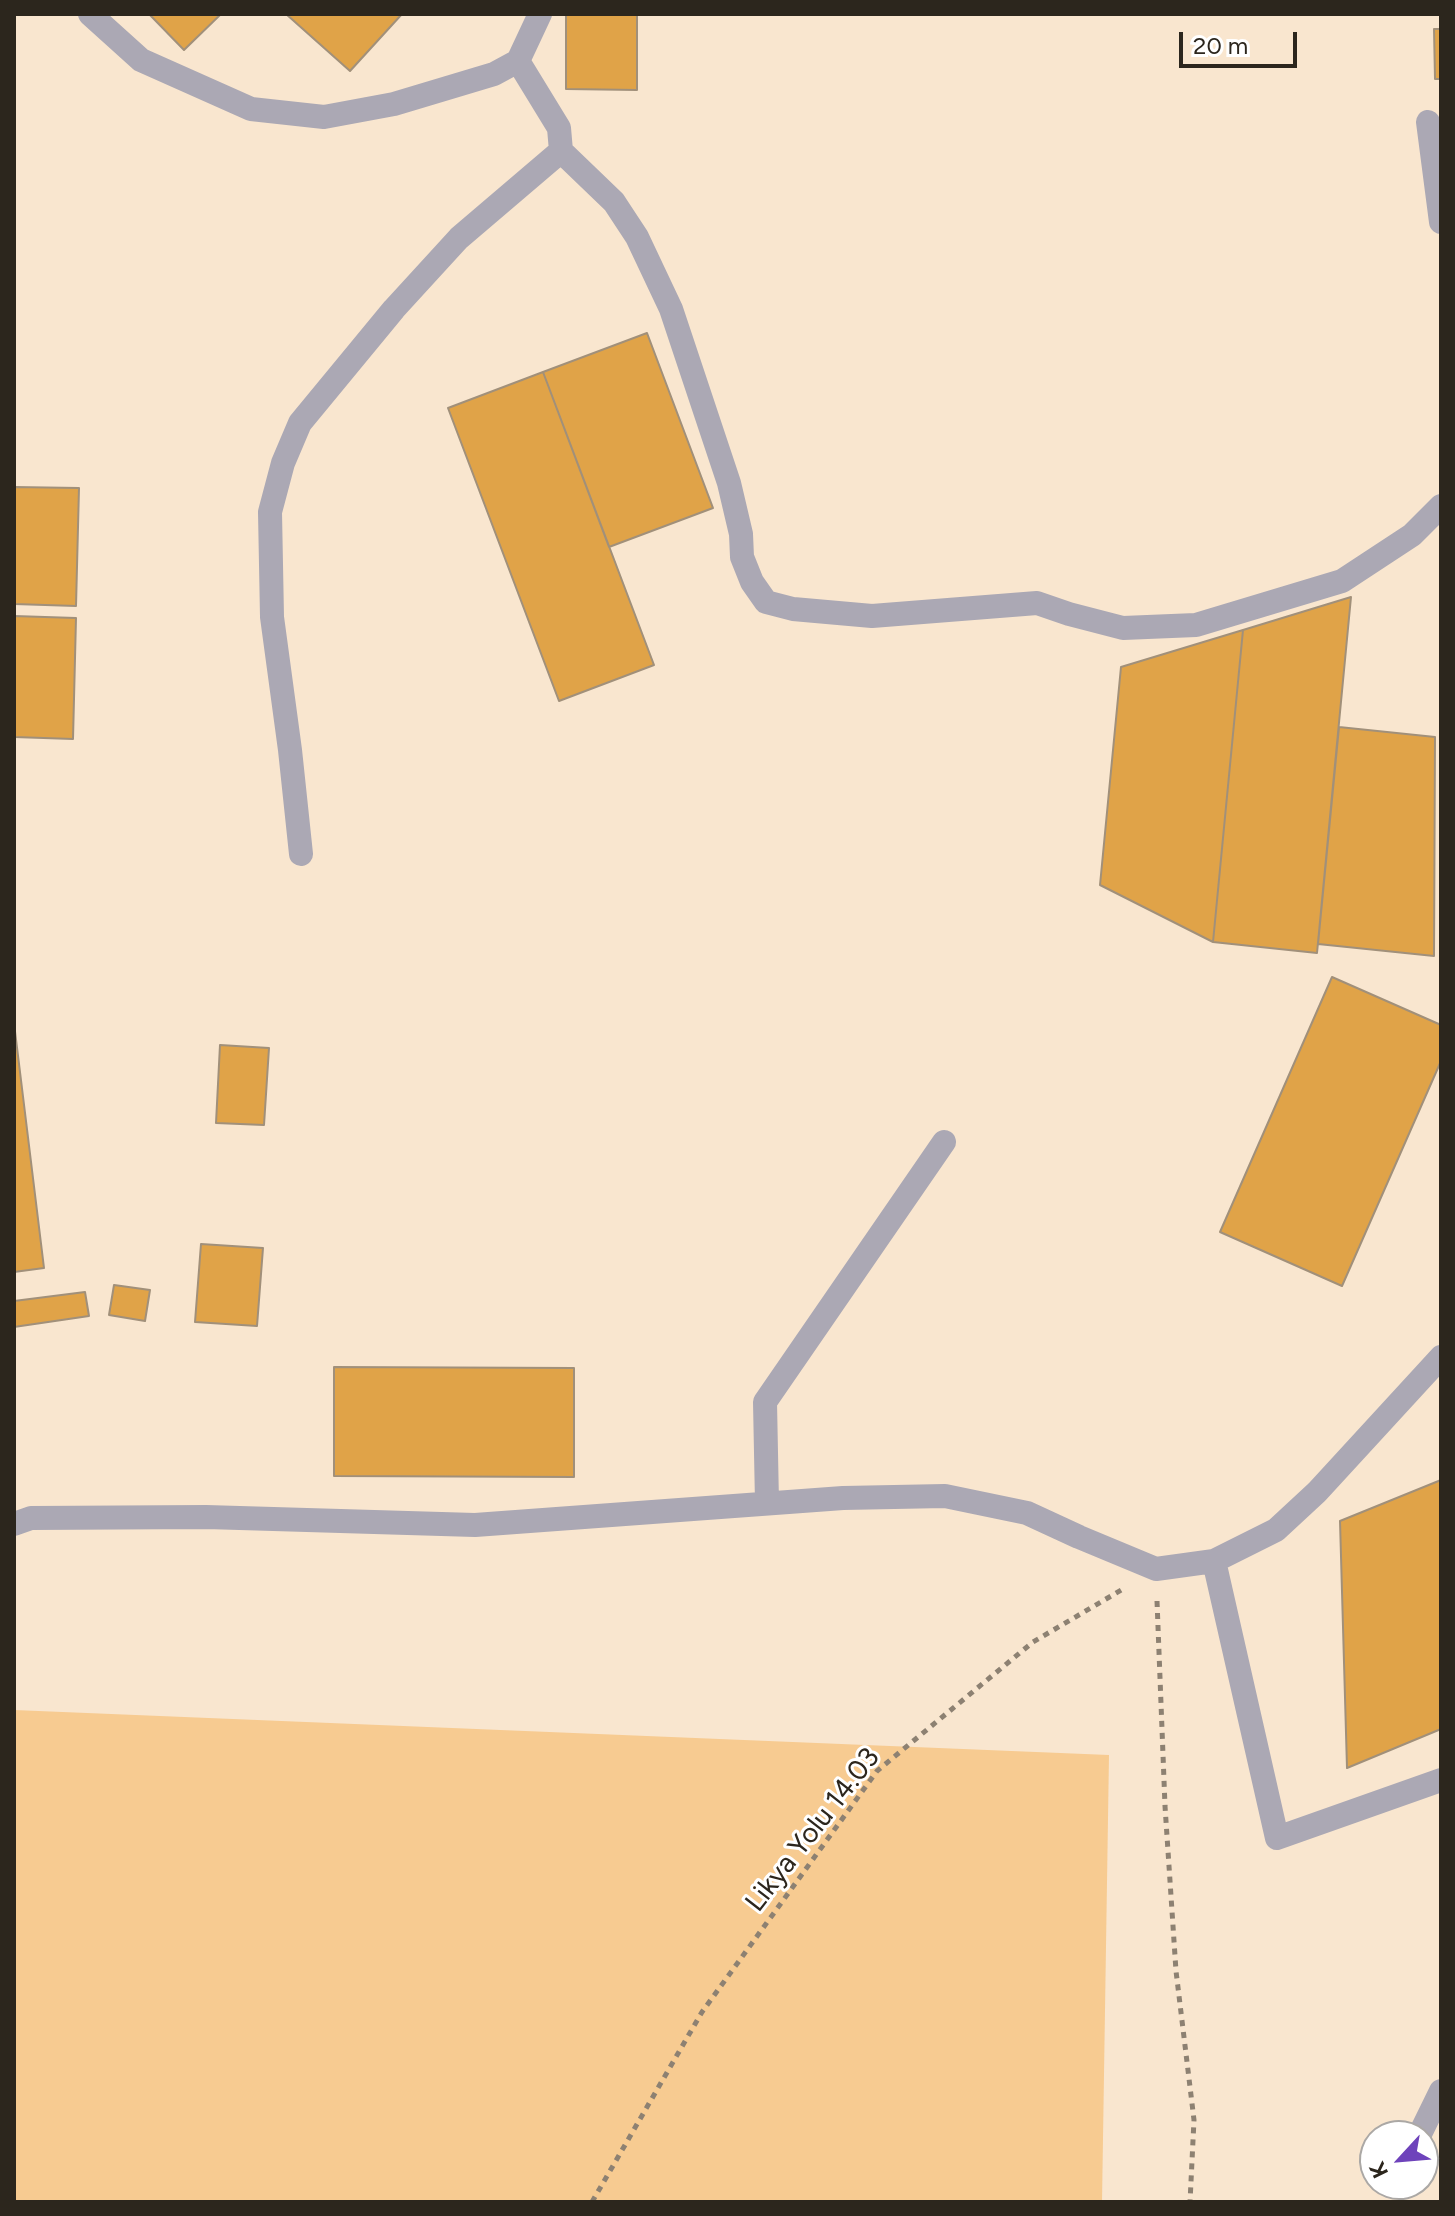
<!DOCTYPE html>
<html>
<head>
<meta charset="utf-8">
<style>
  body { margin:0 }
  #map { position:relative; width:1455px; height:2216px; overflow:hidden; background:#f9e6cf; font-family:Figtree,sans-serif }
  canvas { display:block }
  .frame { position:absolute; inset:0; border:16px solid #2c261d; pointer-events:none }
  .north { position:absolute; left:1359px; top:2120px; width:80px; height:80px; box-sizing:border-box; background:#fff; border:2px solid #aba8a5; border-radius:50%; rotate:244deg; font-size:22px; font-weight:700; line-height:32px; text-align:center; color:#2c261d }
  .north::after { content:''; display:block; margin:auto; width:28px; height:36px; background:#6e43bb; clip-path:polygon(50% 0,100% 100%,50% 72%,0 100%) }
  .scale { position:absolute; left:1179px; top:32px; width:118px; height:36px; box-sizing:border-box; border:4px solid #2c261d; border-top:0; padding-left:10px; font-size:24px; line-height:28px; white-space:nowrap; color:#2c261d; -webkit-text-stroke:6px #fff; paint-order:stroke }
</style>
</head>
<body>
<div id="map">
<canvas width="1455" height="2216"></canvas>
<div class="frame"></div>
<div class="north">K</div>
<div class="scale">20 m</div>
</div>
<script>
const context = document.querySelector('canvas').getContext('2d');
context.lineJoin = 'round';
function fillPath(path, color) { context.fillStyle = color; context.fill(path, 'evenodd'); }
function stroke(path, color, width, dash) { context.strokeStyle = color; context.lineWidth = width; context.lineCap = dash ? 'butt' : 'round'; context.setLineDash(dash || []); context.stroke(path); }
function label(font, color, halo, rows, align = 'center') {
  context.font = font + ' Figtree,sans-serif'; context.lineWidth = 6; context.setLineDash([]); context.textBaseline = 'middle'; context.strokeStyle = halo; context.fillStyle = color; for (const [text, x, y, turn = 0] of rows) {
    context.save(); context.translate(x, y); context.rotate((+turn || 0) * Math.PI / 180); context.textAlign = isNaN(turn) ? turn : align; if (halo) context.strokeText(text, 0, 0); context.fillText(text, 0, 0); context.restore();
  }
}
fillPath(new Path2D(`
  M14 1710 1109 1755 1102 2202H14Z`), '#f7cb91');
const building = new Path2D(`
  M149 14H221L184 50Z
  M286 14H402L350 71Z
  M566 14H637V90L566 89Z
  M1434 29H1441V79H1435Z
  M647 333 713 508 609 547 543 372Z
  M543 372 654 665 559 701 448 408Z
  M14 487 79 488 76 606 14 604Z
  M1351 597 1317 953 1213 942 1243 630Z
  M14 616 76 618 73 739 14 737Z
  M1243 630 1213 942 1100 885 1121 667Z
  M1339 727 1435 737 1434 956 1318 944Z
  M1332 977 1441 1025V1061L1342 1286 1220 1232Z
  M14 1023 44 1268 14 1272Z
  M220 1045 269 1048 264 1125 216 1123Z
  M201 1244 263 1248 257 1326 195 1322Z
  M114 1285 150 1290 145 1321 109 1315Z
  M85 1292 89 1316 14 1327V1301Z
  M334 1367 574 1368V1477L334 1476Z
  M1441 1480V1729L1347 1768 1340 1521Z`);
fillPath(building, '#e0a348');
stroke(building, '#a1907a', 2);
stroke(new Path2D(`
  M1157 1601 1165 1806 1176 1971 1194 2120 1190 2202
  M592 2202 702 2012 877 1771 1033 1642 1123 1589`), '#8d8172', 5, [6, 6]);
stroke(new Path2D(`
  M90 14 141 60 251 109 324 117 394 104 494 74 518 61 540 14
  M518 61 559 128 561 151 614 202 637 237 671 309 729 483 741 534 742 557 752 582 766 602 793 609 872 616 1037 603 1069 614 1123 628 1196 625 1342 581 1412 535 1441 506
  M1428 122 1441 222
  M301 854 290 750 272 617 270 512 283 463 300 423 394 309 459 238 561 151
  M767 1503 765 1402 944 1142
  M14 1524 31 1518 206 1517 475 1525 843 1498 945 1496 1027 1513 1079 1537 1156 1569 1214 1561 1276 1530 1317 1492 1441 1357
  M1214 1561 1277 1838 1441 1780
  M1419 2136 1441 2091`), '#aba8b4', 24);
label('28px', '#2c261d', '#fff', [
  ["Likya Yolu 14.03",813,1830,-52]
]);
</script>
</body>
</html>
